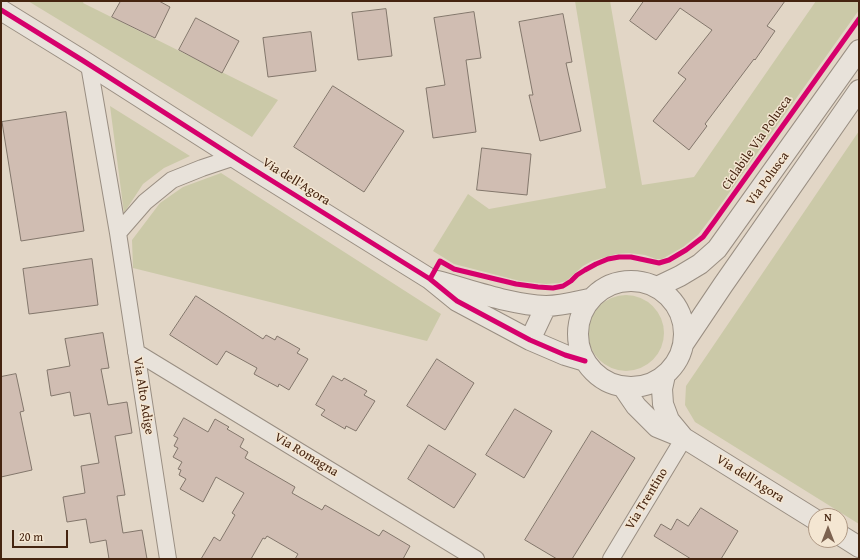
<!DOCTYPE html>
<html>
<head>
<meta charset="utf-8">
<style>
  body { margin:0 }
  #map { position:relative; width:860px; height:560px; overflow:hidden; background:#e2d6c6; font-family:"Gentium Book Plus",serif }
  canvas { display:block }
  .frame { position:absolute; inset:0; border:2px solid #452410; pointer-events:none }
  .north { position:absolute; left:808px; top:508px; width:40px; height:40px; box-sizing:border-box; background:#f4e6d2; border:1px solid #ae9884; border-radius:50%; rotate:0deg; font-size:11px; font-weight:700; line-height:16px; text-align:center; color:#452410 }
  .north::after { content:''; display:block; margin:auto; width:14px; height:18px; background:#7c6250; clip-path:polygon(50% 0,100% 100%,50% 72%,0 100%) }
  .scale { position:absolute; left:12px; top:530px; width:56px; height:18px; box-sizing:border-box; border:2px solid #452410; border-top:0; padding-left:5px; font-size:12px; line-height:14px; white-space:nowrap; color:#452410; -webkit-text-stroke:3px #f4e6d2; paint-order:stroke }
</style>
</head>
<body>
<div id="map">
<canvas width="860" height="560"></canvas>
<div class="frame"></div>
<div class="north">N</div>
<div class="scale">20 m</div>
</div>
<script>
const context = document.querySelector('canvas').getContext('2d');
context.lineJoin = 'round';
function fillPath(path, color) { context.fillStyle = color; context.fill(path, 'evenodd'); }
function stroke(path, color, width, dash) { context.strokeStyle = color; context.lineWidth = width; context.lineCap = dash ? 'butt' : 'round'; context.setLineDash(dash || []); context.stroke(path); }
function label(font, color, halo, rows, align = 'center') {
  context.font = font + ' "Gentium Book Plus",serif'; context.lineWidth = 3; context.setLineDash([]); context.textBaseline = 'middle'; context.strokeStyle = halo; context.fillStyle = color; for (const [text, x, y, turn = 0] of rows) {
    context.save(); context.translate(x, y); context.rotate((+turn || 0) * Math.PI / 180); context.textAlign = isNaN(turn) ? turn : align; if (halo) context.strokeText(text, 0, 0); context.fillText(text, 0, 0); context.restore();
  }
}
fillPath(new Path2D(`
  M28 1H84L83 3 278 100 252 137Z
  M575 1H610L642 185 694 177 816 1H859V10L714 214 698 235 683 247 662 259H656L645 255 629 253 616 254 592 261 583 266 566 281 559 283 546 284 520 281 454 264 433 251 468 194 489 209 606 188Z
  M110 106 190 156 164 168 143 184 124 213Z
  M859 131V524L695 422 685 405 686 386Z
  M221 173 441 314 427 341 133 268 132 240 160 203 183 187Z
  M588 333a38 38 0 1 1 76 0a38 38 0 1 1-76 0Z`), '#cbc9a8');
const building = new Path2D(`
  M121 1H159L170 7 155 38 112 17Z
  M644 1H785L767 26 775 31 755 60 754 59 705 124 707 126 689 150 653 121 686 79 678 73 712 30 680 8 656 40 630 21Z
  M386 9 392 56 358 60 352 13Z
  M474 12 481 58 466 60 476 132 433 138 426 88 445 85 434 18Z
  M563 14 572 62 566 63 581 131 540 141 529 95H533L519 22Z
  M196 18 239 41 222 73 179 50Z
  M311 32 316 71 268 77 263 38Z
  M333 86 404 131 364 192 294 147Z
  M66 112 84 231 21 241 2 122Z
  M482 148 531 154 527 195 477 190Z
  M92 259 98 305 29 314 23 269Z
  M196 296 263 339 266 335 275 340 277 336 300 349 297 353 308 359 289 390 279 384 278 387 254 374 257 368 226 351 217 365 170 335Z
  M103 333 109 368 101 369 108 405 127 402 132 433 115 436 125 495 117 496 123 533 142 530 147 559H109L106 540 90 543 86 519 67 522 63 497 85 493 81 466 99 463 90 413 74 416 70 392 51 396 47 370 70 366 65 339Z
  M437 359 474 383 445 430 407 406Z
  M16 374 24 411 20 412 32 470 1 477V377Z
  M333 376 342 381 344 378 367 391 364 395 375 401 356 431 346 426 345 429 321 415 325 410 316 405Z
  M515 409 552 431 524 478 486 455Z
  M184 418 208 432 215 419 229 427 227 429 244 439 240 447 248 452 245 458 295 487 292 493 322 510 325 505 379 536 383 530 410 546 403 559H295L298 554 267 536 265 539 263 538 251 559H201L214 537 220 541 235 515 232 513 244 493 216 477 203 502 180 489 186 479 179 475 181 470 178 469 182 462 173 457 178 448 174 446 178 438 174 436Z
  M592 431 635 458 572 559H557L525 540Z
  M429 445 476 474 454 508 408 479Z
  M701 508 738 531 721 559H691L654 536 661 524 671 530 677 519 688 526Z`);
fillPath(building, '#d0bdb2');
stroke(building, '#82766b', 1);
const minor = new Path2D(`
  M89 65 118 233 168 559
  M118 233 145 202 172 180 202 168 235 157
  M136 352 476 559
  M611 559 684 438`);
const tertiary = new Path2D(`
  M1 10 82 60 245 164 430 279 457 301 530 340 565 355 585 361
  M578 334a53 53 0 1 1 106 0a53 53 0 1 1-106 0Z
  M437 281C471 290 511 305 546 306 561 306 575 302 589 299
  M657 287 680 276 700 264 717 249 859 50
  M530 340 546 306
  M684 343 723 285 859 90
  M665 375 662 389 663 404 669 420 683 437
  M623 387 636 406 657 427 684 438 816 520
  M840 535 859 547`);
stroke(minor, '#998e82', 18);
stroke(tertiary, '#998e82', 22);
stroke(minor, '#e8e2da', 16);
stroke(tertiary, '#e8e2da', 20);
stroke(new Path2D(`
  M1 10 82 60 245 164 430 279 457 301 530 340 565 355 585 361
  M430 279 440 261 454 269 516 284 538 287 553 288 563 286 571 281 577 275 585 270 596 264 608 259 619 257H631L659 263 669 260 686 250 703 237 714 222 859 19`), '#d6006c', 5);
label('13px', '#452410', '#f4e6d2', [
  ["Ciclabile Via Polusca",757,143,-55],
  ["Via Polusca",768,179,-54],
  ["Via dell'Agora",296,182,32],
  ["Via Alto Adige",143,396,81],
  ["Via Romagna",306,455,31],
  ["Via dell'Agora",750,479,32],
  ["Via Trentino",647,499,-59]
]);
</script>
</body>
</html>
